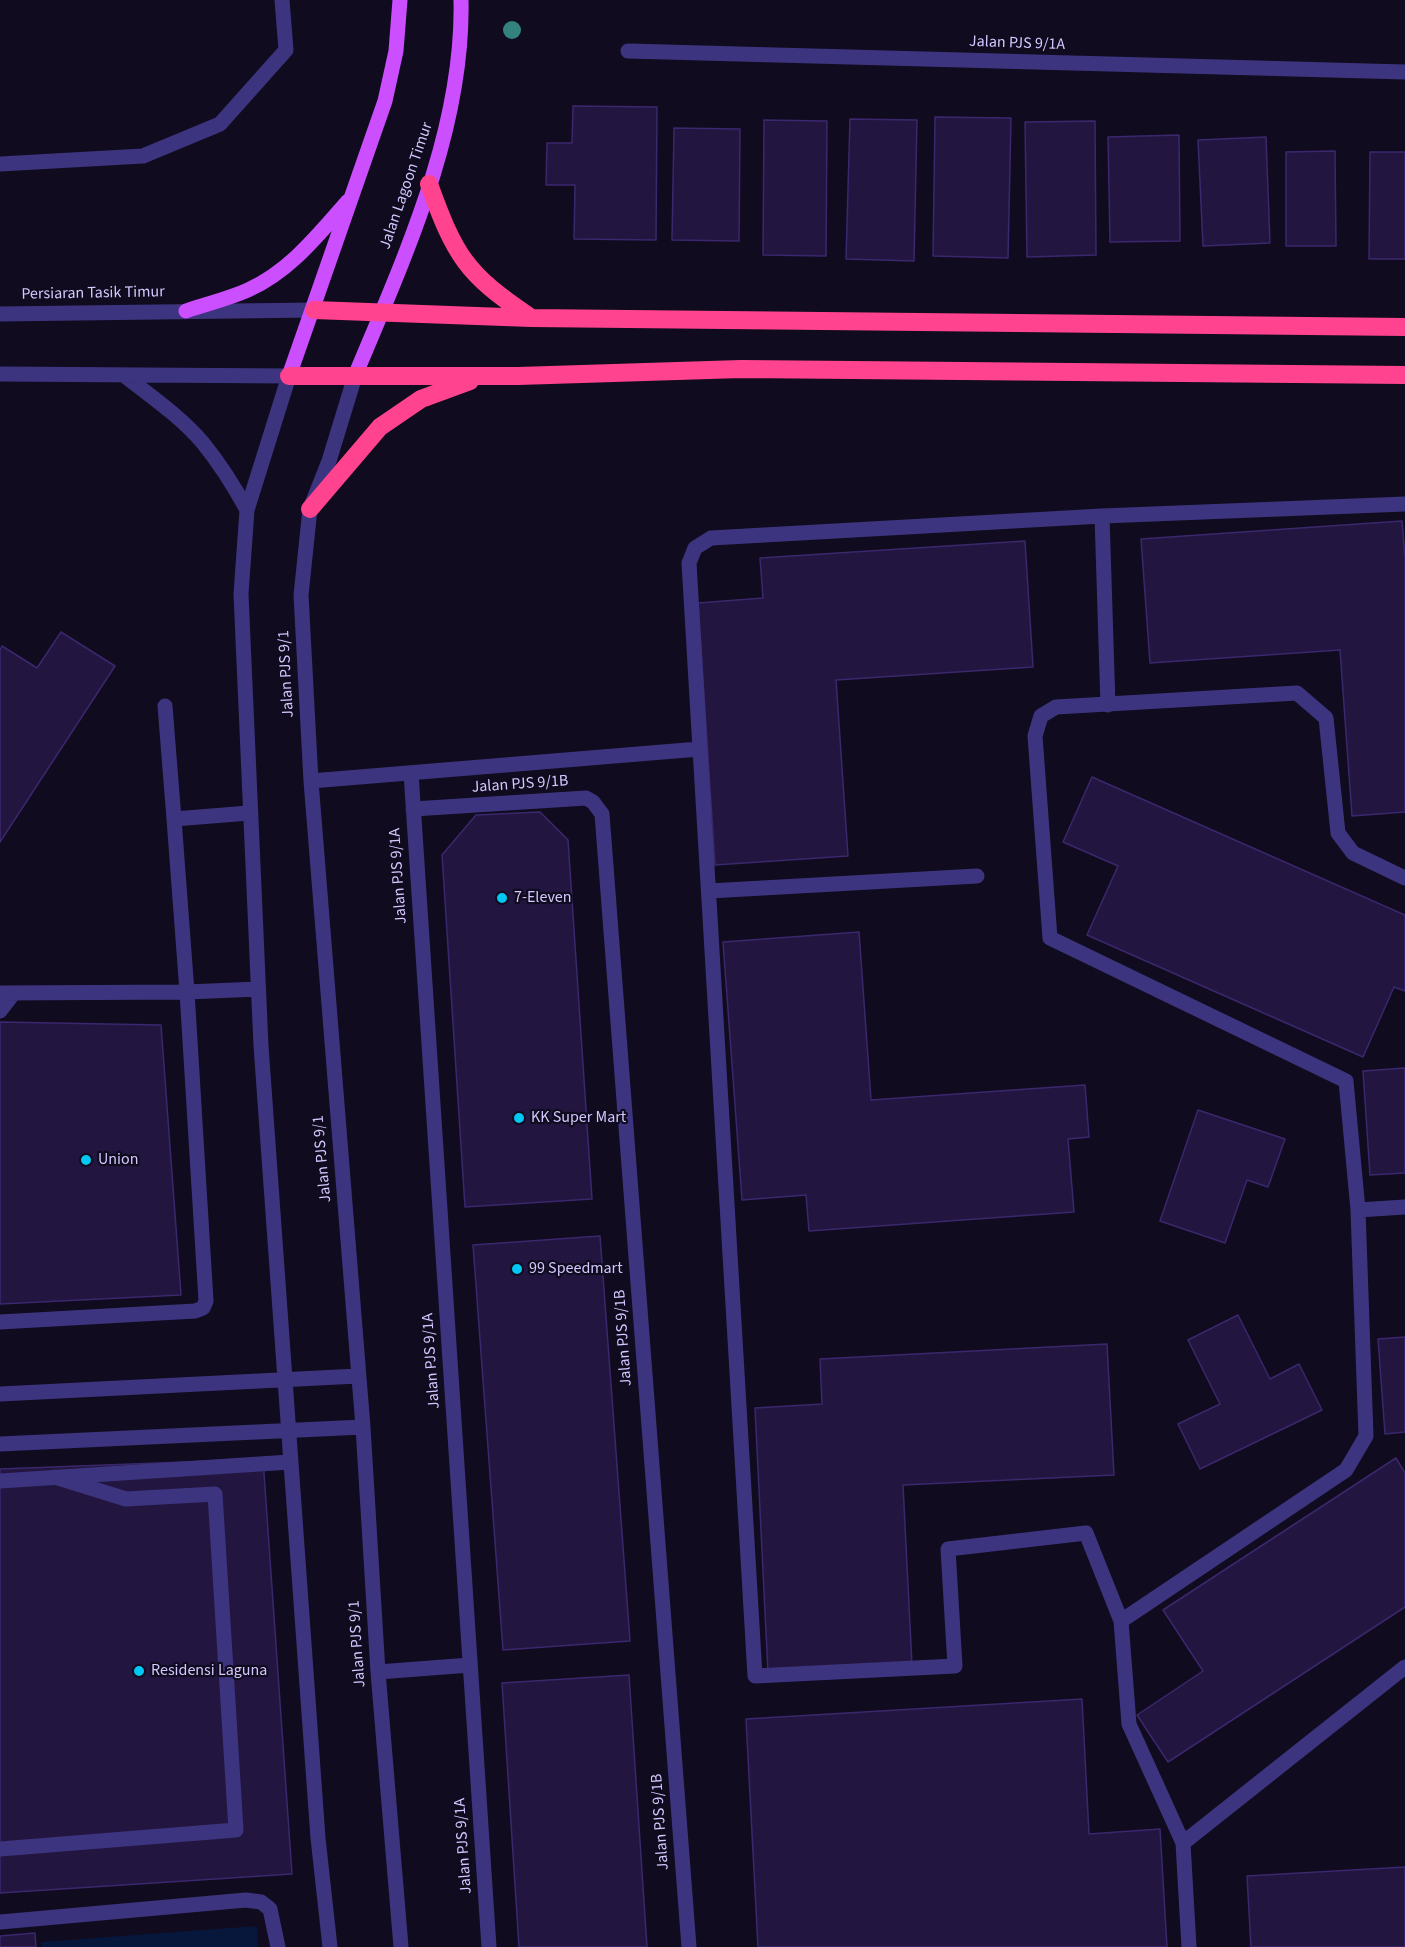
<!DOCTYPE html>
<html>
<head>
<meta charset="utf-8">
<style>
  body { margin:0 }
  canvas { display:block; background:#100b1e }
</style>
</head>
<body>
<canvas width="1405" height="1947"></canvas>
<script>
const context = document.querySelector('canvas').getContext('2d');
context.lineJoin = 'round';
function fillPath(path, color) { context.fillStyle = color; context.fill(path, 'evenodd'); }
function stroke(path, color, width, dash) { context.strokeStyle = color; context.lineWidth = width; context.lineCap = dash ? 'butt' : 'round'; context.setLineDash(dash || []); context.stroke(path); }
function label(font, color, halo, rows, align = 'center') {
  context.font = font + ' "Source Sans 3",sans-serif'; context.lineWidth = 4.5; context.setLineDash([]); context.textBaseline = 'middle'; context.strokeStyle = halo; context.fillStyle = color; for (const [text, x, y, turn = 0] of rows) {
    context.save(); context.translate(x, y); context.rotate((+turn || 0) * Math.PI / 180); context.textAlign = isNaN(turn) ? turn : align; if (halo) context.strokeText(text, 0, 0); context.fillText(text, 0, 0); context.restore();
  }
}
fillPath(new Path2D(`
  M257 1926 258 1947H41V1942Z`), '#07163b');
const building = new Path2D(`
  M573 106 657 107 656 240 574 239 575 185H546L547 143H572Z
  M935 117 1011 118 1008 258 933 256Z
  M850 119 917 120 914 261 846 259Z
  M764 120 827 121 826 256 763 255Z
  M1095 121 1096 255 1027 257 1025 122Z
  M674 128 740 129 739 241 672 240Z
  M1179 135 1180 241 1110 242 1108 137Z
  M1266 137 1270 243 1203 246 1198 140Z
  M1335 151 1336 246H1286V152Z
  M1370 152H1405V259H1369Z
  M1402 521 1405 557V812L1352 816 1340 650 1150 663 1141 539Z
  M1025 541 1033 667 836 680 848 856 715 865 698 603 763 598 760 558Z
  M61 632 115 666 0 842V650L2 646 37 668Z
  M1092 777 1405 915V991L1394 987 1363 1057 1087 935 1118 866 1063 842Z
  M540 812 568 840 592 1199 465 1207 442 855 476 815Z
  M859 932 871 1100 1085 1085 1089 1137 1068 1139 1074 1212 809 1231 806 1195 742 1200 723 942Z
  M0 1022 161 1025 181 1295 0 1304Z
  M1405 1068V1173L1370 1175 1363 1071Z
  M1198 1110 1285 1139 1268 1187 1247 1180 1225 1243 1160 1221Z
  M600 1236 630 1641 503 1650 473 1245Z
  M1238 1315 1270 1379 1299 1364 1322 1410 1200 1469 1178 1424 1220 1404 1188 1340Z
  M1405 1337V1432L1385 1434 1378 1339Z
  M1107 1344 1114 1475 903 1485 912 1665 768 1673 755 1408 822 1404 820 1359Z
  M1396 1458 1405 1473V1607L1168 1762 1137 1715 1203 1671 1163 1610Z
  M263 1459 292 1874 0 1893V1469Z
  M629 1675 647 1947H519L502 1683Z
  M1082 1699 1089 1834 1160 1829 1167 1947H758L746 1719Z
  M1405 1867V1947H1251L1247 1876Z
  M35 1933 36 1947H0V1936Z`);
fillPath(building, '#221640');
stroke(building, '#3b276d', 1.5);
stroke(new Path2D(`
  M628 51 1405 72
  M0 164 143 156 220 124 286 50 282 0
  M0 314 314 310
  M0 374 289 376 247 510 241 594 261 1046 318 1838 330 1947
  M125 376C152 397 181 417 203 443 220 464 234 486 247 510
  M355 376 329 461 310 509 301 595 311 781 363 1427 378 1672 401 1947
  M1102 516 1108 705
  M165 706 174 819
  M411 773 489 1947
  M311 781 699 749
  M413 809 586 798 593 802 602 814 689 1947
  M249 813 174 819 187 992 258 989
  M1405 878 1353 853 1338 833 1326 718 1297 693 1056 707 1041 716 1035 736 1050 938 1346 1081 1358 1210 1405 1207
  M709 891 977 876
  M0 993 187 992 206 1301 203 1308 195 1311 0 1322
  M0 1011 14 993
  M0 1394 358 1376
  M0 1444 363 1427
  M0 1481 290 1462
  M1121 1621 1086 1533 948 1549 955 1666 755 1676 689 563 695 548 711 538 1102 516 1405 504
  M378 1672 470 1665
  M1183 1843 1129 1724 1121 1621 1346 1470 1366 1436 1358 1210
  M0 1849 236 1830 215 1494 126 1499 55 1477
  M0 1922 246 1900 261 1902 270 1909 278 1947
  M1189 1947 1183 1843 1405 1667`), '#3d347f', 15);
stroke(new Path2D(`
  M186 311C206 304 228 299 248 290 290 271 318 235 348 201
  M289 376 385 101 396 51 400 0
  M355 376C404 258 464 130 461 0`), '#cb4fff', 15);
stroke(new Path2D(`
  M429 184C455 256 466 274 530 317
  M314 310 531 318 1405 327
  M289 376H518L741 369 1405 375
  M310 509 380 427 421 399 470 381`), '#ff438e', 18);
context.fillStyle = '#33827d';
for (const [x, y] of [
  [512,30]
]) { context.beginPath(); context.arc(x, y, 9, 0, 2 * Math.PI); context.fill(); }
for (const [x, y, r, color] of [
  [502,898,6,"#00c7f3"],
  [519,1118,6,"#00c7f3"],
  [86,1160,6,"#00c7f3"],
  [517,1269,6,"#00c7f3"],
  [139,1671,6,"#00c7f3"]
]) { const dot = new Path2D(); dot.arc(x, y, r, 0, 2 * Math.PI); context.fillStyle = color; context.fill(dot); stroke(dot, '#100b1e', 2); }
label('16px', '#d3c8ff', '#100b1e', [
  ["Jalan PJS 9/1A",1017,44,2],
  ["Jalan Lagoon Timur",407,186,-71],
  ["Persiaran Tasik Timur",93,294,-1],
  ["Jalan PJS 9/1",287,674,-93],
  ["Jalan PJS 9/1B",520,785,-4],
  ["Jalan PJS 9/1A",399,876,-94],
  ["Jalan PJS 9/1",323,1159,-95],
  ["Jalan PJS 9/1B",624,1338,-94],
  ["Jalan PJS 9/1A",432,1361,-94],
  ["Jalan PJS 9/1",358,1644,-94],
  ["Jalan PJS 9/1B",661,1822,-94],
  ["Jalan PJS 9/1A",464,1846,-94]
]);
label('16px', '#d3c8ff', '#100b1e', [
  ["7-Eleven",514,898],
  ["KK Super Mart",531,1118],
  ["Union",98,1160],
  ["99 Speedmart",529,1269],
  ["Residensi Laguna",151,1671]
], 'left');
</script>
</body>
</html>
